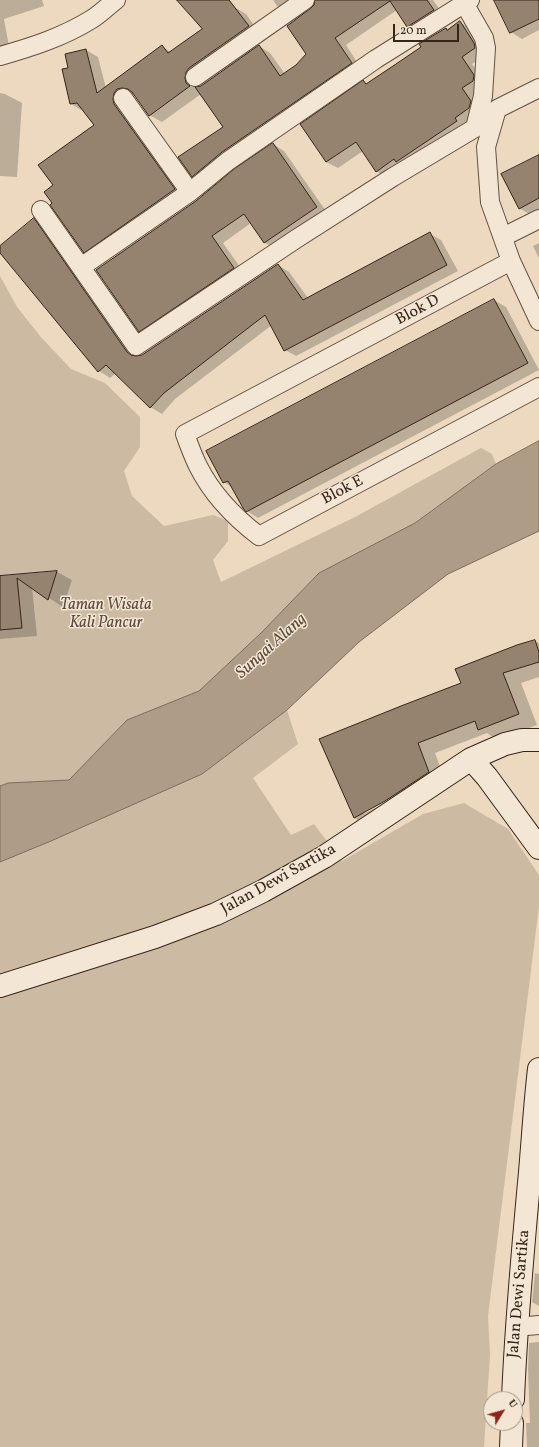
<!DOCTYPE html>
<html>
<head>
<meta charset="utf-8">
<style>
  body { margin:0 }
  #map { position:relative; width:539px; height:1447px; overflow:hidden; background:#ecd9bf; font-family:Vollkorn,serif }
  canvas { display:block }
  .north { position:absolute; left:483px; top:1391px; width:40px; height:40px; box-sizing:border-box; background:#f3e6d5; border:1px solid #a7998a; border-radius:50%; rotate:53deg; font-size:11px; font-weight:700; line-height:16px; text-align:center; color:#362519 }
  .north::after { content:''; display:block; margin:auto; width:14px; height:18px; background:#8f2418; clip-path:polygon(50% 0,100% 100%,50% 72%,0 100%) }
  .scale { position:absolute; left:393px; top:24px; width:66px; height:18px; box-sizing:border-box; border:2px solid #362519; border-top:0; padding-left:5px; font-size:12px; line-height:14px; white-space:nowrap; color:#362519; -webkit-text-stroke:3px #f3e6d5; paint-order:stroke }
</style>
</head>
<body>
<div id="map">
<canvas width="539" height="1447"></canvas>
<div class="north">U</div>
<div class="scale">20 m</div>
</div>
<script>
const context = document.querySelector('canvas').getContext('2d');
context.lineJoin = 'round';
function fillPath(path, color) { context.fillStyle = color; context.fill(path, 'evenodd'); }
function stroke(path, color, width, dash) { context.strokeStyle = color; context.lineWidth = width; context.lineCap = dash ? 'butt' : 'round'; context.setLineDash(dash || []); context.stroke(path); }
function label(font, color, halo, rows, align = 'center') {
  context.font = font + ' Vollkorn,serif'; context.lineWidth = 3; context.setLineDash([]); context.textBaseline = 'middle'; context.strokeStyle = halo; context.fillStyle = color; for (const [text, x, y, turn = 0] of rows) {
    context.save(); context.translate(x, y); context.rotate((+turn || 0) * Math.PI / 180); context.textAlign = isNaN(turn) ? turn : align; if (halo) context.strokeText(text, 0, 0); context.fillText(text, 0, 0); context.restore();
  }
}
fillPath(new Path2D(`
  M0 276 17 307 40 336 71 369 105 383 140 417V447L124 471 132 496 164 526 213 515 228 521V541L213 560 221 582 355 517 481 448 492 454 496 464 415 523 319 573 261 633 199 691 127 720 69 780 8 783 0 786Z
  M287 710 298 744 253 778 291 835 314 824 342 861 423 814 464 803 508 829 539 875V906L488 1316 490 1355 484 1447H0V862L51 841 202 774Z`), '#cdbaa3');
const water = new Path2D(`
  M539 441V531L448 574 359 642 287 710 202 774 51 841 0 862V786L8 783 69 780 127 720 199 691 261 633 319 573 415 523 496 464Z`);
fillPath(water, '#ae9c87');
stroke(water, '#7e6c5b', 1);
fillPath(new Path2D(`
  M0 0H42L44 6 4 19 10 52 0 55Z
  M178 0H229L236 8 246 14 260 34 196 85 197 88 201 87 259 46 270 53 285 74 309 57 316 0H433L445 17 420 33 408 26 397 10 346 45 362 70 204 183 193 176 224 127 201 94 162 122 149 115 134 94 129 96 187 197 96 259 84 252 53 203 54 186 95 126 83 111 71 104 70 68 86 50 98 57 106 88 162 47 171 52 203 29Z
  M273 0H307L289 13 277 6Z
  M495 0H539V30L522 39 511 32Z
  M460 22 471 29 486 55 472 64 485 82V87L473 95 482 108 466 125 388 178 376 171 363 151 338 168 326 162 364 82 367 84 423 47 446 29 448 30Z
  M0 93 5 94 22 103 17 177 0 176Z
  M273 144 284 151 328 214 277 249 265 243 251 223 223 243 245 274 151 337 139 331 197 201Z
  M539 156V210L531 215 519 208Z
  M34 219 45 226 137 357 142 356 278 265 289 272 308 298 430 234 441 240 458 271 296 356 285 350 272 325 175 399 162 414 150 407 116 373 110 378 99 371 0 252V247Z
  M539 243V258L533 246Z
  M494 300 506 307 539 370 258 518 247 511 233 488 224 482Z
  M57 572 72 580 63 607 32 587 37 636 0 639V577Z
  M535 641 539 643V677L521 683 537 725 497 740 487 733 435 753 446 783 373 828 354 818 462 684ZM389 798 390 800 364 814V811Z
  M535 1273 539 1274V1306L532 1302Z
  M539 1342V1447H527L526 1423H530L528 1370 529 1343Z`), '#0003');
const building = new Path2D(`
  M177 0H229L249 26 189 68 186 72 185 78 186 83 190 86 149 116 132 92 128 89 122 88 117 89 114 93 113 99 114 104 175 189 84 253 50 205 52 203 44 192 53 185 38 165 94 125 77 103 70 104 62 69 68 68 65 54 86 49 97 93 162 45 168 53 202 29Z
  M315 0H427L434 10 407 27 390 1 335 38 352 63 222 152 192 177 178 157 223 127 195 87 201 86 259 45 280 76 296 65 306 54 287 26 311 8 314 5Z
  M494 0H539V19L510 33Z
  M460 21 474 43 475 48 462 57 474 75 473 81 462 88 471 101 469 108 455 118 457 121 396 162 394 159 376 172 356 142 326 162 300 124 363 80 366 84 396 64 421 47 419 44 446 28 447 30Z
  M273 143 317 207 264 243 244 214 212 236 234 268 139 332 96 270 196 201 234 169Z
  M539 155V198L519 209 501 174Z
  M34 218 127 352 131 355 136 356 142 355 278 264 303 300 430 232 447 265 284 351 265 315 164 393 150 408 106 365 98 372 0 253V246Z
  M494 299 528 363 246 512 243 508 228 481 223 483 206 451Z
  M57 571 48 600 17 578 22 628 0 630V576Z
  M535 640 539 652V662L503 673 519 714 478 730 475 721 418 743 429 772 385 801 354 818 319 739 401 706 461 683 455 669 517 645Z`);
fillPath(building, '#95836f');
stroke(building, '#362519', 1);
const street = new Path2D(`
  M0 56C32 47 63 37 92 19 100 14 108 6 116 0
  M195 77 305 0
  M539 88 497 109 486 147 490 202 511 261 185 434C189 445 193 456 198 466 212 494 234 517 259 536L539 387
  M123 98 190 192
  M41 210 136 346 296 239 393 177 475 128 483 96 486 48 484 38 464 3
  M503 237 539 219
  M511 261 539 321
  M81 267 190 192 228 161 376 59 470 0
  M516 1327 539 1325`);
const secondary = new Path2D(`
  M471 759 487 777 539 848
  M0 986 155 937 216 914 263 891 324 857 471 759 505 744 522 740H539
  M513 1399C516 1323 523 1247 530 1172 533 1137 535 1103 539 1069
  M511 1447 512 1423`);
stroke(street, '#645242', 20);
stroke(secondary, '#362519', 24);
stroke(street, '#f3e6d5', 18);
stroke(secondary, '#f3e6d5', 22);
label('16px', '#362519', '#f3e6d5', [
  ["Blok D",418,311,-28],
  ["Blok E",343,491,-28],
  ["Jalan Dewi Sartika",279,880,-29],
  ["Jalan Dewi Sartika",520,1294,-85]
]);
label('italic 16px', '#5c4a3c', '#f3e6d5', [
  ["Taman Wisata",106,606],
  ["Kali Pancur",106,624]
]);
label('italic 17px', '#5a493a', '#f3e6d5', [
  ["Sungai Alang",272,647,-42]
]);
</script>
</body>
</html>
